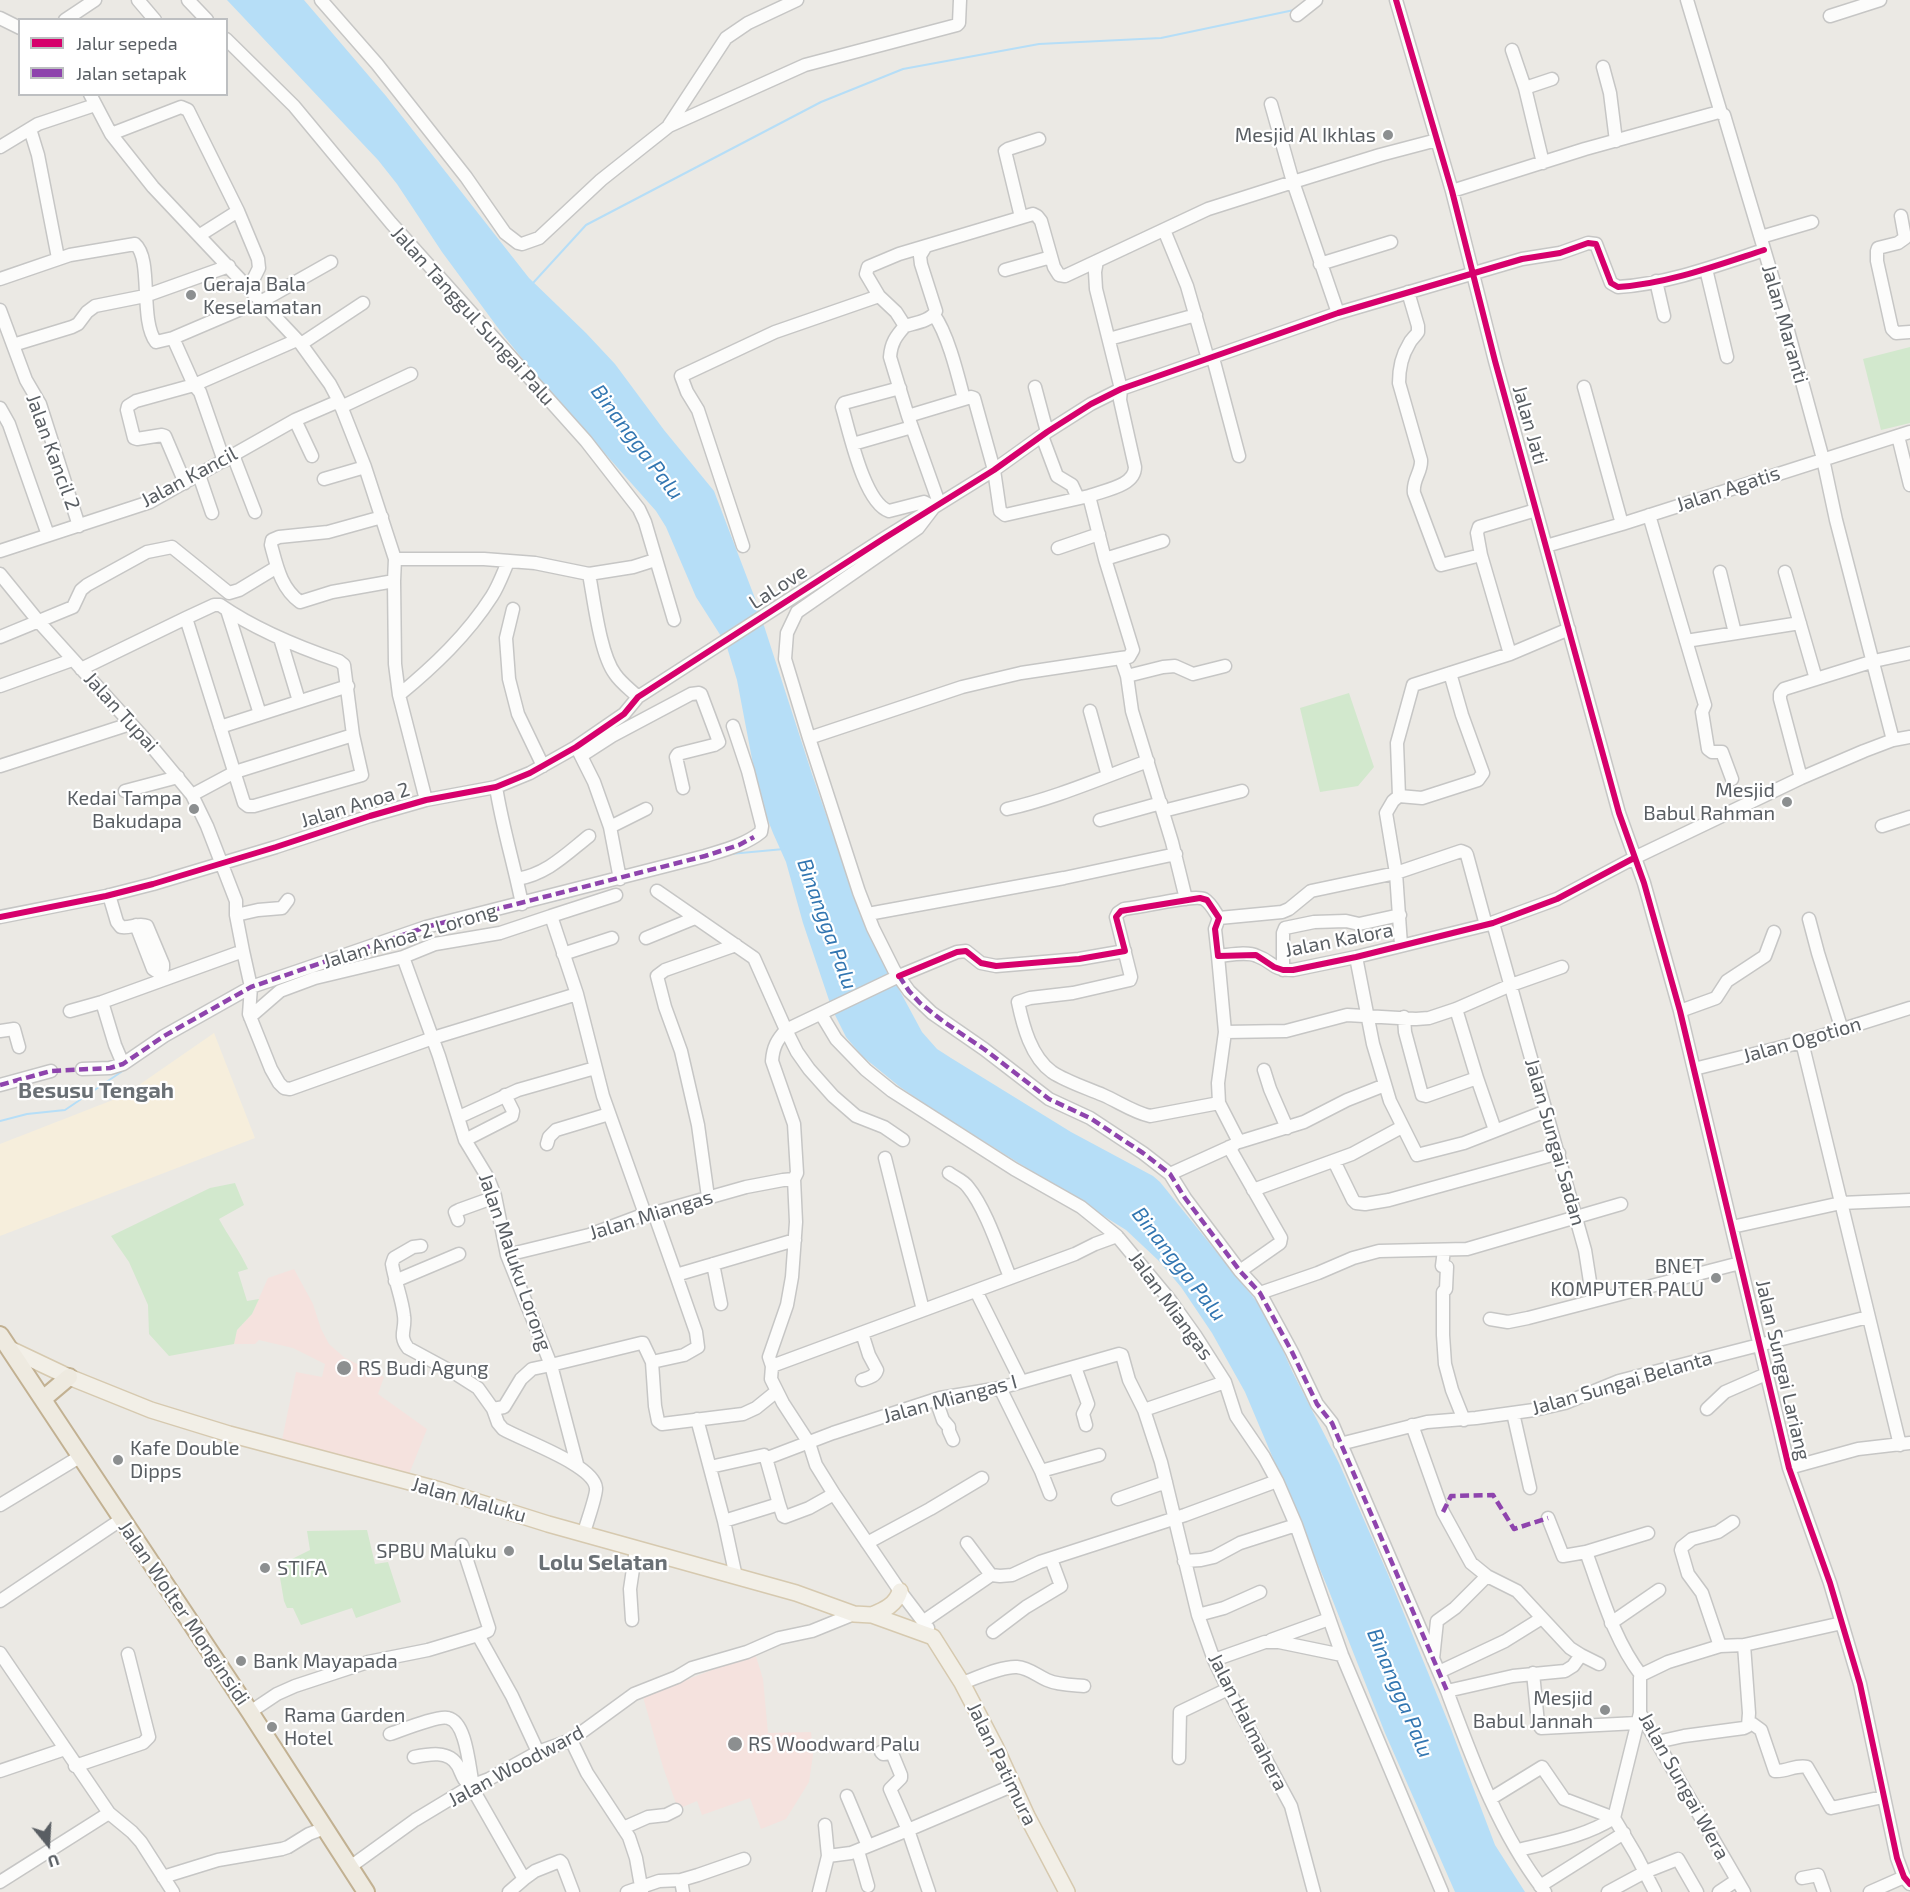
<!DOCTYPE html>
<html>
<head>
<meta charset="utf-8">
<style>
  body { margin:0 }
  #map { position:relative; width:1910px; height:1892px; overflow:hidden; background:#ebe9e4; font-family:"Exo 2",sans-serif }
  canvas { display:block }
  .legend { position:absolute; left:18px; top:18px; width:210px; height:78px; box-sizing:border-box; background:#fff; border:2px solid #bdbfc1; margin:0; padding:8px 10px; list-style:none; font-size:18px; color:#595e63 }
  .legend li { display:flex; align-items:center; gap:12px; height:30px }
  .legend b { width:30px; border:2px solid #bdbfc1 }
  .north { position:absolute; left:18px; top:1814px; width:60px; height:60px; -webkit-text-stroke:4px #fff; paint-order:stroke; rotate:162deg; font-size:16px; font-weight:700; line-height:24px; text-align:center; color:#595e63 }
  .north::after { content:''; display:block; margin:auto; width:21px; height:27px; background:#595e63; clip-path:polygon(50% 0,100% 100%,50% 72%,0 100%) }
</style>
</head>
<body>
<div id="map">
<canvas width="1910" height="1892"></canvas>
<ul class="legend">
<li><b style="height:8px;background:#d6006c"></b>Jalur sepeda</li>
<li><b style="height:8px;background:#8e44ad"></b>Jalan setapak</li>
</ul>
<div class="north">U</div>
</div>
<script>
const context = document.querySelector('canvas').getContext('2d');
context.lineJoin = 'round';
function fillPath(path, color) { context.fillStyle = color; context.fill(path, 'evenodd'); }
function stroke(path, color, width, dash) { context.strokeStyle = color; context.lineWidth = width; context.lineCap = dash ? 'butt' : 'round'; context.setLineDash(dash || []); context.stroke(path); }
function label(font, color, halo, rows, align = 'center') {
  context.font = font + ' "Exo 2",sans-serif'; context.lineWidth = 4.5; context.setLineDash([]); context.textBaseline = 'middle'; context.strokeStyle = halo; context.fillStyle = color; for (const [text, x, y, turn = 0] of rows) {
    context.save(); context.translate(x, y); context.rotate((+turn || 0) * Math.PI / 180); context.textAlign = isNaN(turn) ? turn : align; if (halo) context.strokeText(text, 0, 0); context.fillText(text, 0, 0); context.restore();
  }
}
fillPath(new Path2D(`
  M214 1033 255 1138 0 1236V1144L123 1096Z`), '#f6eedc');
fillPath(new Path2D(`
  M294 1269 313 1304 321 1329 329 1344 345 1358 384 1377 378 1394 427 1429 409 1474 282 1440 296 1372 322 1377 325 1364 293 1348 259 1340 255 1344H234L237 1330 252 1314 268 1278Z
  M755 1653 763 1679 768 1733 811 1732 813 1755 809 1782 786 1819 761 1829 750 1798 702 1815 697 1801 678 1809 663 1767 643 1697Z`), '#f5e2de');
fillPath(new Path2D(`
  M1910 347V423L1881 430 1863 359Z
  M1349 693 1374 767 1358 786 1320 792 1300 708Z
  M235 1183 244 1205 219 1219C228 1236 240 1251 248 1269L238 1272 247 1301 259 1299 252 1314 237 1330 234 1344 169 1356 149 1334 148 1305 129 1262 111 1236 210 1188Z
  M367 1530 375 1564 388 1562 401 1602 356 1618 352 1608 301 1625 293 1608H287L284 1601 278 1566 310 1550 307 1531Z`), '#d2e8cd');
fillPath(new Path2D(`
  M227 0H304L386 96 529 278 586 333 615 364 664 430 714 491 756 601 812 774 851 887 880 954 922 1032 937 1049 951 1058 1071 1132 1153 1176 1160 1182 1262 1308 1273 1327 1292 1371 1339 1463 1387 1572 1451 1729 1495 1845 1525 1892H1455L1385 1733 1327 1586 1245 1392 1212 1333 1181 1287 1159 1261 1126 1230 937 1112 900 1087 862 1056 846 1037 832 1009 803 923 786 862 773 833 762 805 752 759 737 680 726 644 696 597 666 527 656 511 537 377 504 336 442 252 397 184 378 160Z`), '#b6def7');
stroke(new Path2D(`
  M533 283 586 225 821 102 903 69 1039 44 1161 38 1294 10
  M730 854 784 849
  M544 903 574 896
  M132 1065 172 1038
  M0 1121 27 1114 65 1110 127 1068`), '#b6def7', 2);
const minor = new Path2D(`
  M138 0 155 20
  M188 0 207 20
  M321 0 377 64 466 177 505 233 518 243 522 244 539 238 601 180 669 126 805 65 957 25 959 23 960 0
  M1396 0 1452 191 1495 361 1619 813 1644 883 1680 1011 1789 1468 1830 1583 1860 1684 1897 1858 1904 1877 1910 1884
  M1687 0 1721 113
  M1297 15 1316 0
  M1830 16 1880 0
  M0 18 20 28
  M65 20 95 0
  M226 39 294 106 391 223 586 441 639 509 645 522 674 620
  M1512 50 1525 88 1543 163
  M1603 67 1610 93 1616 141
  M1525 88 1552 79
  M90 94 111 134 153 187 301 344 330 384 339 401 365 467 395 559 394 581 395 664 399 695 426 800
  M669 125 726 38 748 23 797 0
  M30 129 38 155 58 258
  M111 134 181 107 188 110 238 211 200 235
  M0 147 38 124 95 105
  M1452 191 1585 149 1719 112 1724 115 1784 316 1823 459 1836 520 1893 740
  M238 211 258 259 259 268 249 288
  M1901 216 1905 238 1898 243 1878 248 1877 251V261L1892 329 1896 333 1910 332
  M1021 217 1005 151 1008 149 1039 139
  M1164 230 1187 286 1208 359
  M1761 237 1812 222
  M1320 264 1391 242
  M1706 269 1727 357
  M1005 270 1051 257
  M0 279 70 255 135 244C153 259 139 320 156 342L173 338 241 309
  M1656 281 1664 316
  M1408 292 1418 326V332C1415 337 1411 339 1409 344 1402 355 1399 370 1399 383L1421 460C1422 472 1412 480 1414 493L1441 565 1481 555 1510 654
  M262 301 331 262
  M0 310 26 380 40 404 79 526
  M1338 313 1293 182 1380 155 1437 140
  M934 315C948 334 958 376 964 399
  M905 326C915 323 931 321 936 311L921 264 920 256 926 246
  M173 338 194 385 200 392 224 461
  M1109 339 1196 315
  M301 344 363 303
  M13 345 72 327 78 324 87 312 95 306 145 296 229 266
  M1213 358 1239 456
  M1035 387 1047 432
  M1584 387 1622 524
  M900 388 844 403 842 407C849 430 864 503 889 511L924 502 934 507 918 528 797 612 787 633 785 659 809 738 859 892 873 928 894 970 909 991 932 1013 984 1049 1049 1099 1090 1118 1143 1153 1170 1174 1185 1198 1240 1271 1260 1293 1292 1352 1317 1404 1332 1423 1447 1691
  M341 407 411 374
  M0 408 9 424 48 535
  M908 416 971 397 974 398 994 470 1000 511 1005 515 1089 496 1105 559 1133 650 1129 657 1121 658 1127 676 1132 711 1172 842 1186 899
  M295 420 312 456
  M1042 436 1057 476 1072 485 1078 498
  M1898 436 1910 485
  M853 444 912 427
  M233 455 255 512
  M199 475 212 513
  M324 479 365 467
  M185 483 165 436 162 435 137 439 134 438 127 410 128 406 136 401 194 385 297 340
  M1089 496C1105 490 1135 486 1135 467L1120 400 1121 389 1096 289 1095 272 1097 261
  M939 503 908 416 890 357C891 343 896 336 905 326L896 312 879 296 866 274 868 267 899 254 1033 214 1037 216 1041 221 1054 267 1059 275 1065 276 1208 209 1293 182 1271 104
  M1649 515 1705 705 1702 712 1708 749 1712 752H1722L1732 779
  M382 517 328 532 279 537 272 540 271 545C277 567 281 588 300 602L332 592 394 581
  M743 546 698 410 687 392 681 376 775 332 879 296
  M1546 546 1622 524 1910 432
  M1058 548 1099 534
  M0 551 150 502 295 420 339 401
  M1481 555 1477 533 1479 527 1536 510
  M395 559H484L535 563 589 574 633 567 655 560
  M1105 559 1163 541
  M1720 572 1735 633
  M1785 572 1816 679
  M0 574 39 622 153 748 192 795 207 826 236 901V915L243 951 102 1002 70 1011
  M589 574C594 600 600 654 615 674 621 683 631 690 638 697
  M513 609 506 638 509 679 518 714 543 766
  M227 610 260 714
  M0 637 73 607 81 590 87 585 147 552 172 547 229 593 239 590 277 567
  M280 638 299 701
  M1686 641 1800 623
  M81 669 186 618 214 605H220C256 630 298 647 339 661L344 665 353 735 362 775 254 806H248L244 803 186 618
  M1127 676 1163 667 1175 666 1193 674 1225 666
  M0 686 72 660
  M399 695C434 666 467 635 492 596 499 585 503 573 508 562
  M1090 711 1108 776
  M220 727 348 686
  M809 738 962 687 1021 673 1121 658
  M578 750 594 782 610 827 620 879
  M581 756 612 736 691 694 699 693 701 694 719 742 714 745 678 754 676 757 683 788
  M0 766 130 724
  M1801 778 1780 699V694L1784 689 1874 661 1910 653
  M496 787C502 826 514 864 522 904
  M125 791 178 777
  M192 795 235 772 353 735
  M1399 796 1422 798 1478 780 1483 773 1462 715 1450 673
  M1007 809C1056 798 1101 778 1148 761
  M1163 811 1242 791
  M1100 820 1161 803
  M1882 826 1910 817
  M610 827 646 809
  M517 879C547 874 565 855 589 836
  M657 891 754 958 786 1030 797 1052 809 1069 833 1096 856 1116 884 1127 903 1140
  M109 895 117 922 121 927C130 929 138 922 147 926L163 964V968L156 971 153 969 136 925
  M868 914 1064 878 1176 854
  M236 915 258 910 282 908 288 900
  M551 916 616 895
  M0 917 106 896 153 884 276 847 370 816 426 800 496 787 530 773 576 747 624 714 638 697 883 539 994 470 1047 432 1091 404 1121 389 1338 313 1522 259 1560 253 1588 243 1596 244 1611 283 1618 287C1667 284 1718 265 1764 250
  M1219 918 1282 912 1289 909 1311 891 1396 873 1461 851 1466 853 1467 855 1486 925
  M1809 919 1818 953 1842 1030
  M1493 923 1585 1250 1593 1301
  M646 938 695 918
  M1401 945 1396 873 1386 813 1393 801 1399 796 1397 743 1413 685 1510 654 1569 629
  M243 951 251 987 249 1014 271 1069 279 1083 284 1088 290 1089 433 1038 577 994
  M563 954 612 938
  M1218 956 1225 1032 1218 1083 1219 1103 1150 1116C1133 1112 1119 1102 1103 1095 1087 1088 1067 1082 1052 1072 1031 1057 1023 1026 1018 1002L1030 998 1073 993 1130 980 1131 977 1116 917 1118 913 1124 909C1139 908 1194 894 1204 899 1211 903 1215 912 1219 918L1215 929 1218 956C1230 955 1247 951 1257 956 1274 962 1271 970 1293 970L1356 957 1486 925 1557 899 1634 858 1801 778 1864 751 1893 740 1910 737
  M403 957 435 944 500 933 551 916 577 994 603 1096 645 1214
  M1356 957 1373 1044 1390 1101 1417 1155 1464 1143 1546 1111
  M1283 970V933L1285 928 1314 922 1346 921 1359 924 1400 915
  M102 1002 115 1045 123 1064
  M1680 1011 1716 998 1727 981 1765 956 1774 932
  M821 1014 836 1039 866 1070 892 1091 1014 1169 1081 1207 1117 1236
  M250 1017 280 991 315 978 403 957 439 1056 465 1140 488 1178 495 1196 507 1255 551 1365 532 1369 521 1379 504 1407 493 1409 498 1423 503 1429C524 1441 594 1465 596 1488 597 1495 586 1524 584 1533
  M1404 1017 1405 1032 1422 1095 1426 1096 1477 1078 1456 1009
  M0 1031 14 1029 19 1047
  M1225 1032 1286 1031 1347 1015 1416 1019 1429 1018 1456 1009 1511 985 1562 967
  M1802 1042 1900 1445
  M82 1069 110 1068 123 1064 164 1036 251 987 307 968 426 927 705 856C724 850 745 845 761 832L762 826 748 771 733 726
  M1694 1069 1802 1042 1910 1008
  M1264 1070 1270 1089 1287 1128
  M1477 1078 1495 1130
  M0 1085 51 1071
  M1219 1103 1239 1142 1304 1122 1347 1100 1385 1085
  M459 1117 518 1090 595 1068
  M465 1140 512 1116 513 1111 505 1095
  M547 1144 549 1137 556 1130 609 1114
  M1229 1147 1281 1238 1280 1243 1240 1271
  M885 1158 923 1310
  M1334 1161 1353 1200 1356 1203 1365 1204 1389 1200 1559 1153
  M949 1173C955 1178 963 1180 968 1187 986 1209 999 1250 1010 1277
  M1170 1174 1234 1145
  M1253 1190 1352 1154 1402 1127
  M708 1197 698 1125 681 1051 665 1007 657 976 665 970 736 945
  M654 1213 676 1275
  M458 1220 455 1212 459 1210 495 1197
  M1732 1227 1841 1203 1910 1200
  M421 1246 413 1247 394 1258 392 1264C395 1282 402 1298 404 1316 406 1330 398 1335 408 1348L456 1374 478 1388 493 1409
  M1444 1250 1442 1266 1447 1267 1446 1289 1443 1292V1335L1445 1364 1452 1390 1464 1420
  M507 1255 589 1235 645 1214 654 1213 746 1187 783 1180 794 1179
  M713 1264 721 1304
  M395 1281 459 1254
  M976 1291 1021 1381
  M1260 1293 1318 1273 1353 1258 1379 1251 1467 1249 1621 1204
  M1490 1319 1508 1322 1528 1318 1740 1263
  M862 1333 869 1355 877 1370C875 1377 868 1378 862 1380
  M772 1366 1075 1254 1095 1244 1117 1236 1170 1300 1195 1335 1225 1382 1236 1416 1264 1457 1277 1481 1185 1515 1040 1562 1012 1575 1000 1576 991 1575 924 1621
  M1075 1367 1088 1404 1083 1414 1086 1425
  M1000 1388 1041 1471 1099 1455
  M777 1391 756 1408 743 1414 662 1424 658 1421 655 1406 652 1362 684 1355 698 1347 696 1332 676 1275 795 1240
  M936 1400 943 1420 949 1427V1431L953 1440
  M1707 1409 1725 1392 1766 1374
  M1144 1410 1225 1382
  M1513 1413 1530 1488
  M697 1419 724 1521 736 1577
  M1412 1425 1443 1512 1471 1563 1487 1576 1517 1591 1570 1648 1581 1655 1573 1666 1565 1671 1513 1676 1447 1691C1473 1761 1499 1833 1545 1892
  M1340 1444 1427 1422 1476 1418 1534 1410 1565 1403 1619 1381 1868 1317
  M766 1458 779 1504
  M577 1464 551 1365 641 1343H643L652 1362
  M710 1467 764 1455 766 1458 770 1457 833 1433 940 1398 1000 1388 1119 1354 1122 1355 1129 1380 1144 1410 1161 1462 1198 1615 1214 1660 1228 1689 1291 1806 1314 1892
  M1789 1468 1858 1449 1910 1443
  M1041 1471 1050 1494
  M1277 1481 1296 1525 1342 1655 1442 1892
  M1118 1499 1166 1482
  M0 1505 81 1456
  M1548 1518 1563 1556 1586 1552C1602 1595 1613 1638 1641 1675
  M724 1521 779 1504 783 1516 785 1517 809 1508 834 1494
  M867 1543 930 1509 982 1478
  M967 1543 991 1575
  M462 1545 489 1628 488 1631 478 1635
  M1586 1552 1648 1533
  M1184 1561 1201 1560 1214 1557 1240 1543 1296 1525
  M0 1601 122 1519
  M1198 1615 1224 1608 1260 1592
  M632 1620 630 1589 636 1549
  M1611 1623 1659 1590
  M928 1628 900 1591 834 1494 816 1465 809 1443 783 1403 771 1379 772 1366 769 1357 787 1305 792 1277 796 1222 794 1179 797 1173 794 1124 772 1061C773 1047 777 1040 786 1030L899 976 957 952 966 951 981 963 996 966 1079 959 1125 951
  M993 1632 1026 1607 1061 1586 1051 1559
  M1271 1640 1329 1619
  M1720 1646 1702 1593 1688 1574 1681 1550 1682 1547 1692 1539 1718 1532 1733 1522
  M0 1653 109 1813 132 1832 141 1842 173 1892
  M1581 1655 1599 1664
  M1433 1659 1437 1621 1455 1608 1487 1576
  M1214 1660 1265 1642H1279L1342 1655
  M1439 1672 1505 1641 1542 1618
  M1533 1673 1538 1723 1541 1728 1637 1723
  M962 1683C977 1678 1001 1666 1017 1667 1029 1668 1036 1675 1047 1680 1058 1685 1072 1685 1084 1686
  M250 1712 277 1694 295 1686 368 1662 428 1650 478 1635 512 1696 538 1752
  M1640 1713 1614 1818 1636 1855 1655 1892
  M1750 1722 1761 1730 1775 1771C1786 1772 1797 1764 1807 1767L1831 1808 1883 1797
  M390 1734C402 1730 439 1715 448 1718 467 1722 469 1769 473 1785
  M571 1740 587 1773 629 1837 636 1858 642 1892
  M1657 1742 1684 1736 1744 1728 1748 1726 1749 1713 1744 1645
  M414 1757C429 1754 449 1750 458 1766 462 1774 463 1781 471 1786L524 1879 535 1871 560 1861 562 1863 573 1892
  M1179 1758 1180 1712 1228 1689
  M75 1766 143 1743 149 1737 128 1654
  M0 1771 65 1749
  M847 1796 868 1846
  M1490 1799 1542 1767 1564 1799 1614 1818
  M825 1825 828 1856
  M623 1828 648 1817 666 1815 676 1810
  M1518 1850C1551 1842 1584 1837 1614 1818
  M858 1851 868 1886
  M350 1867 415 1820 473 1785 489 1779 538 1752 571 1740 634 1694 677 1677 692 1668 747 1652 779 1638 812 1631 854 1614
  M163 1877 218 1860 282 1849 288 1847 309 1834 325 1828
  M1802 1878 1818 1875 1824 1892
  M681 1880 683 1892
  M0 1882 109 1813
  M1540 1886 1624 1833
  M509 1892 524 1879
  M627 1892 659 1881 681 1880 698 1875 744 1859
  M819 1892 828 1856 851 1853 908 1830 890 1789 901 1778V1775L892 1753 883 1754 881 1752
  M929 1892 908 1830 1014 1785
  M1608 1892 1645 1872 1678 1859 1697 1892
  M1719 1892 1737 1880
  M1744 1892 1640 1713V1678L1641 1675 1668 1662 1720 1646 1744 1645 1842 1623
  M1870 1892 1904 1877`);
const major = new Path2D(`
  M10 1349 69 1377 151 1410 229 1434 440 1490 548 1524 796 1593 854 1614 872 1615 933 1637 962 1683 996 1748 1027 1816 1067 1892
  M872 1615C884 1610 896 1605 900 1591`);
const highway = new Path2D(`
  M0 1335 250 1712 366 1892
  M43 1399 69 1377`);
stroke(minor, '#c6c6c5', 15);
stroke(major, '#d6c9af', 18);
stroke(highway, '#c2b192', 20);
stroke(minor, '#fcfcfb', 12);
stroke(major, '#f2efe7', 15);
stroke(highway, '#eeeae0', 16);
stroke(new Path2D(`
  M899 976 909 991 920 1003 944 1022 984 1049 1049 1099 1090 1118 1143 1153 1170 1174 1185 1198 1240 1271 1260 1293 1292 1352 1317 1404 1332 1423 1447 1691
  M0 1085 51 1071 110 1068 123 1064 164 1036 251 987 426 927 705 856 739 845 754 837
  M1443 1512 1451 1496 1493 1495 1514 1529 1548 1518`), '#8e44ad', 4.5, [9, 4.5]);
stroke(new Path2D(`
  M1396 0 1452 191 1495 361 1619 813 1644 883 1680 1011 1789 1468 1830 1583 1860 1684 1897 1858 1904 1877 1910 1884
  M0 917 106 896 153 884 276 847 370 816 426 800 496 787 530 773 576 747 624 714 638 697 883 539 994 470 1047 432 1091 404 1121 389 1338 313 1522 259 1560 253 1588 243 1596 244 1611 283 1618 287C1667 284 1718 265 1764 250
  M899 976 957 952 966 951 981 963 996 966 1079 959 1125 951 1116 917 1121 911 1200 898 1207 900 1219 918 1215 929 1218 956 1256 955 1274 967 1283 970H1293L1356 957 1493 923 1557 899 1634 858`), '#d6006c', 6);
for (const [x, y, r, color] of [
  [1388,135,6,"#8c8f90"],
  [191,295,6,"#8c8f90"],
  [1787,802,6,"#8c8f90"],
  [194,809,6,"#8c8f90"],
  [1716,1278,6,"#8c8f90"],
  [344,1368,8,"#8c8f90"],
  [118,1460,6,"#8c8f90"],
  [509,1551,6,"#8c8f90"],
  [265,1568,6,"#8c8f90"],
  [241,1661,6,"#8c8f90"],
  [1605,1710,6,"#8c8f90"],
  [272,1727,6,"#8c8f90"],
  [735,1744,8,"#8c8f90"]
]) { const dot = new Path2D(); dot.arc(x, y, r, 0, 2 * Math.PI); context.fillStyle = color; context.fill(dot); stroke(dot, '#fff', 2); }
label('20px', '#595e63', '#fff', [
  ["Mesjid Al Ikhlas",1376,135,"right"],
  ["Geraja Bala",203,284],
  ["Keselamatan",203,307],
  ["Mesjid",1775,790,"right"],
  ["Babul Rahman",1775,813,"right"],
  ["Kedai Tampa",182,798,"right"],
  ["Bakudapa",182,821,"right"],
  ["BNET",1704,1266,"right"],
  ["KOMPUTER PALU",1704,1289,"right"],
  ["RS Budi Agung",358,1368],
  ["Kafe Double",130,1448],
  ["Dipps",130,1471],
  ["SPBU Maluku",497,1551,"right"],
  ["STIFA",277,1568],
  ["Bank Mayapada",253,1661],
  ["Mesjid",1593,1698,"right"],
  ["Babul Jannah",1593,1721,"right"],
  ["Rama Garden",284,1715],
  ["Hotel",284,1738],
  ["RS Woodward Palu",748,1744]
], 'left');
label('20px', '#595e63', '#fff', [
  ["Jalan Tanggul Sungai Palu",473,316,48],
  ["Jalan Maranti",1785,324,74],
  ["Jalan Jati",1530,425,74],
  ["Jalan Kancil 2",53,452,70],
  ["Jalan Kancil",189,477,-28],
  ["Jalan Agatis",1728,489,-18],
  ["LaLove",778,587,-33],
  ["Jalan Tupai",121,712,48],
  ["Jalan Anoa 2",355,805,-17],
  ["Jalan Anoa 2 Lorong",410,936,-17],
  ["Jalan Kalora",1339,940,-11],
  ["Jalan Ogotion",1802,1040,-16],
  ["Jalan Sungai Sadan",1555,1142,74],
  ["Jalan Miangas",651,1215,-17],
  ["Jalan Maluku Lorong",515,1262,71],
  ["Jalan Miangas",1171,1306,54],
  ["Jalan Sungai Lariang",1783,1370,77],
  ["Jalan Sungai Belanta",1622,1383,-16],
  ["Jalan Miangas I",950,1399,-15],
  ["Jalan Maluku",469,1500,16],
  ["Jalan Wolter Monginsidi",184,1613,56],
  ["Jalan Halmahera",1248,1722,63],
  ["Jalan Patimura",1002,1764,64],
  ["Jalan Woodward",516,1766,-28],
  ["Jalan Sungai Wera",1684,1786,61]
]);
label('italic 21px', '#3276b1', '#fff', [
  ["Binangga Palu",637,442,53],
  ["Binangga Palu",827,924,70],
  ["Binangga Palu",1179,1264,52],
  ["Binangga Palu",1400,1693,67]
]);
label('bold 22px', '#6a7075', '#fff', [
  ["Besusu Tengah",96,1091],
  ["Lolu Selatan",603,1563]
]);
</script>
</body>
</html>
